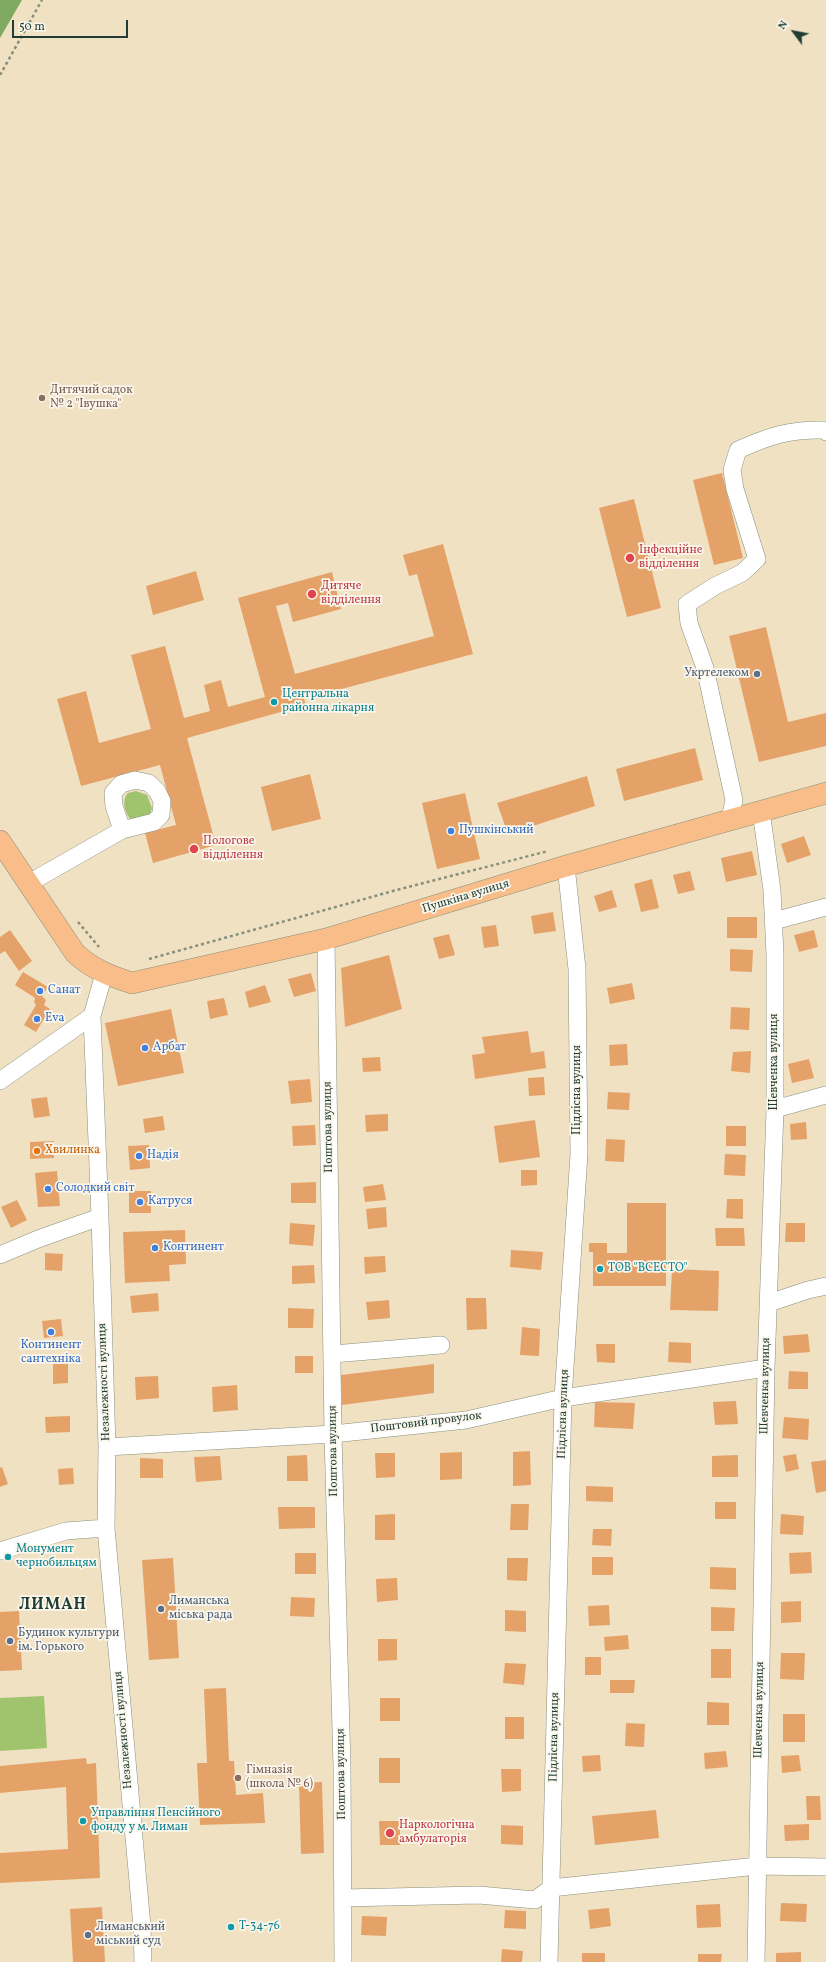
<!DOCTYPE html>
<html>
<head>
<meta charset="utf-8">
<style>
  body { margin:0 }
  #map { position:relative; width:826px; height:1962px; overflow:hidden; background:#f0e1c3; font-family:Vollkorn,serif }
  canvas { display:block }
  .north { position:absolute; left:774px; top:12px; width:40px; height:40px; -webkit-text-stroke:3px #fbf7ec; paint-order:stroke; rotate:302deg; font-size:11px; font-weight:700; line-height:16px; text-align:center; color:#1f3d34 }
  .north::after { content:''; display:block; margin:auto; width:14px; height:18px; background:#1f3d34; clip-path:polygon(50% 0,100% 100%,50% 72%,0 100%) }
  .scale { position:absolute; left:12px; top:20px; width:116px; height:18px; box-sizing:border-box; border:2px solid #1f3d34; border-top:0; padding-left:5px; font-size:12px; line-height:14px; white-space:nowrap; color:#1f3d34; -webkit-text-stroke:3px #fbf7ec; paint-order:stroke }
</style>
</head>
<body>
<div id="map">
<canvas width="826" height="1962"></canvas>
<div class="north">N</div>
<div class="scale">50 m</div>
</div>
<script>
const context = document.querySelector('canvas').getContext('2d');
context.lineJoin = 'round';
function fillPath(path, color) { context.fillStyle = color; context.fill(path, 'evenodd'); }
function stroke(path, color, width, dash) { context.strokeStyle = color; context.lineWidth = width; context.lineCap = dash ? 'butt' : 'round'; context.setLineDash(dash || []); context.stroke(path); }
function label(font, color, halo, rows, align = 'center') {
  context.font = font + ' Vollkorn,serif'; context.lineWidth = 3.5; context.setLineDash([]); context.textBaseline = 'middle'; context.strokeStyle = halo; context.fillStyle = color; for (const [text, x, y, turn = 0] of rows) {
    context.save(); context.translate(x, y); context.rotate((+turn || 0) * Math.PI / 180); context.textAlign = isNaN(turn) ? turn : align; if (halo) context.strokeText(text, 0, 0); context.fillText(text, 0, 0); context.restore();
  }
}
fillPath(new Path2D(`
  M136 791 147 795 152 808 150 815 131 820C125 813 121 800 128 793Z
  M44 1696 47 1748 0 1751V1698Z`), '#a0c46e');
fillPath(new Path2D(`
  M0 0H22L0 38Z`), '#80aa61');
fillPath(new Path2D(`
  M722 473 743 558 714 565 693 480Z
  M634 499 661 608 627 617 599 508Z
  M443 544 473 654 304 699 306 705 187 738 216 845 153 863 145 833 176 825 160 765 81 786 57 699 86 691 99 743 151 729 131 655 165 646 184 718 210 711 204 685 221 680 228 707 265 697 238 598 332 572 341 609 293 622 288 603 276 606 295 674 434 636 417 574 409 576 403 555Z
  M196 571 204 600 153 615 146 586Z
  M766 627 788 722 826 713V746L759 762 729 636Z
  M695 748 703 780 624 801 616 769Z
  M310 774 321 819 272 831 261 787Z
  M587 776 595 806 508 834 497 803Z
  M465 793 480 859 437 869 422 803Z
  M804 836 811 855 787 863 781 844Z
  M752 851 757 875 726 882 721 858Z
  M690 871 695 890 678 894 673 875Z
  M652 879 659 908 641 912 634 884Z
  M612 890 617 907 599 912 594 896Z
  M553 912 556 931 534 934 531 916Z
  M727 917H757V938H727Z
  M496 925 499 946 484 948 481 927Z
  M10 930 32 961 19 971 5 951 0 954V937Z
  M814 930 818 947 799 952 794 935Z
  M449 934 455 955 439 959 433 938Z
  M730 949 753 950 752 972 730 971Z
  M389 955 402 1009 345 1027 341 968Z
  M23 972 48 987 42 996 46 1000 44 1005 50 1009 36 1032 24 1025 36 1005 34 1002 35 998 15 985Z
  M311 973 316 991 294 997 288 979Z
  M632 983 635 999 610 1004 607 988Z
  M265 985 271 1002 249 1008 245 992Z
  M224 998 228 1015 210 1019 207 1001Z
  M731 1007 750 1008 749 1030 730 1029Z
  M171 1009 184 1073 118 1086 105 1023Z
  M528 1031 531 1053 544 1051 546 1068 475 1079 472 1055 485 1053 482 1037Z
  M627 1044 628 1065 610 1066 609 1045Z
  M751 1051 750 1073 731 1071 733 1052Z
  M380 1057 381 1071 363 1072 362 1058Z
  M809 1059 814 1078 792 1083 788 1064Z
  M544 1077 545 1095 529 1096 528 1078Z
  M310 1079 312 1102 291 1104 288 1081Z
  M608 1092 630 1093 629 1110 607 1109Z
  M47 1097 50 1116 34 1118 31 1099Z
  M388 1114V1131L366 1132 365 1115Z
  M163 1116 165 1130 145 1133 143 1119Z
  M535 1120 540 1157 499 1163 494 1126Z
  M806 1122 807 1139 791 1140 790 1124Z
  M315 1125 316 1145 293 1146 292 1126Z
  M726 1126H746V1146H726Z
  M606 1139 625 1140 624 1162 605 1161Z
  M54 1141V1158L30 1159V1142Z
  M149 1145 150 1168 130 1170 128 1146Z
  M725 1154 746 1155 745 1176 724 1175Z
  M521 1170H537V1185L521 1186Z
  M57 1171 60 1206 38 1207 35 1173Z
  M316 1182V1203H291V1183Z
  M383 1184 386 1200 365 1202 363 1187Z
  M129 1191H151V1213H129Z
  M727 1199H743V1219L726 1218Z
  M17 1200 27 1220 11 1228 1 1207Z
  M627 1203H666V1286H593V1252H589V1243H607V1253H627Z
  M386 1207 387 1227 368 1229 366 1209Z
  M290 1223 315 1225 313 1246 289 1244Z
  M786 1223H805V1242H785Z
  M715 1228H744L745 1246H716Z
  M185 1230 186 1264 169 1265 170 1281 125 1283 123 1232Z
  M511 1250 543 1252 541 1270 510 1267Z
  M45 1253 63 1254 62 1271 45 1270Z
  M385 1256 386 1272 365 1274 364 1257Z
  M314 1265 315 1283 292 1284V1266Z
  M672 1269 719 1271 718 1311 670 1310Z
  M158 1293 159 1311 132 1313 130 1296Z
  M466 1298H486L487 1329 467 1330Z
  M389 1300 390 1318 368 1320 366 1302Z
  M288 1308 314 1309 313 1328H288Z
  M61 1319 63 1336 44 1338 42 1321Z
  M522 1327 540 1329 539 1356 520 1355Z
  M808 1334 810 1352 784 1354 783 1336Z
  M669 1342 691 1343V1363L668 1362Z
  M596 1344H615V1363L597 1362Z
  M295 1356H313V1373H295Z
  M68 1363V1383L53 1384V1364Z
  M434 1364V1393L342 1405 341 1375Z
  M789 1371 808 1372V1389H788Z
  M158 1376 159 1398 136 1400 135 1377Z
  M237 1385 238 1410 213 1412 212 1387Z
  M736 1401 738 1424 715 1425 713 1402Z
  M595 1402 635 1403 633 1429 594 1427Z
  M70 1416V1432L46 1433 45 1417Z
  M784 1417 809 1419 808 1440 782 1438Z
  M530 1451 531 1485 513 1486V1452Z
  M462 1452V1479L440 1480V1453Z
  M375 1453H395V1477L376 1478Z
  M796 1454 799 1469 786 1472 783 1456Z
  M307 1455 308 1481H287V1456Z
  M738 1455V1477H712V1456Z
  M220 1456 222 1480 196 1482 194 1457Z
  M140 1458 163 1459V1478H140Z
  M826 1460V1491L816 1493 811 1462Z
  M2 1467 8 1484 0 1487V1468Z
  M73 1468 74 1484 59 1485 58 1469Z
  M586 1486 613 1487V1502L586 1501Z
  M715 1502H736V1519H715Z
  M511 1504H529L528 1530H510Z
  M278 1507H315V1528L279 1529Z
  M395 1514V1540H375V1515Z
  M781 1514 804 1516 803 1535 780 1534Z
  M593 1529H612L611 1546 592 1545Z
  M811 1552 812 1573 790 1574 789 1553Z
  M295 1553H316V1574H295Z
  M592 1557H613V1575H592Z
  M173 1558 179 1658 149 1660 142 1560Z
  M507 1558H528L527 1581 507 1580Z
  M710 1567 736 1568V1590L710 1589Z
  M397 1578 398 1600 377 1602 376 1579Z
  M291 1597 315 1598 314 1617 290 1616Z
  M801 1601V1622L781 1623V1602Z
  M609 1605 610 1625 589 1626 588 1606Z
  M711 1607 735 1608 734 1631H711Z
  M505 1610 526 1611V1632L505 1631Z
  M19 1611 22 1670 0 1671V1612Z
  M628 1635 629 1649 605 1651 604 1637Z
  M378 1639H397V1660L378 1661Z
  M711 1649H731V1678H711Z
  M781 1653H805L804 1680 780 1679Z
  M585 1657H601V1675H585Z
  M505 1663 526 1664 524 1685 503 1683Z
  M610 1680H635L634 1693H610Z
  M226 1688 229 1761H234L236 1795 263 1793 265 1823 200 1825 197 1763H207L204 1689Z
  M380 1698H400V1721H380Z
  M707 1702 729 1703V1725H707Z
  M783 1714H805V1742H783Z
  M505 1717H524V1739H505Z
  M626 1723 645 1724 644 1747 625 1746Z
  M726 1751 728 1767 705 1769 704 1753Z
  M600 1755 601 1771 583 1772 582 1756Z
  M799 1755 801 1771 782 1773 781 1756Z
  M86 1758 87 1764 96 1763 100 1878 0 1883V1853L68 1849 66 1787 0 1793V1766Z
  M379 1758H400V1783H379Z
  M501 1769H521V1791L502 1792Z
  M322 1782 324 1853 301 1854 299 1783Z
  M806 1796H820L821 1820H807Z
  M656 1810 659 1838 595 1845 592 1816Z
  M379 1821H400V1845H380Z
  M809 1824V1840L785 1841 784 1825Z
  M501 1825 523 1826V1845L501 1844Z
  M781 1903 807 1904 806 1922 780 1921Z
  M720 1904 721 1927 697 1928 696 1905Z
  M102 1907 105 1962H73L70 1909Z
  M609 1908 611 1926 590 1929 588 1910Z
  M505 1910 526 1911V1929L504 1928Z
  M362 1916 387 1917 386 1936 361 1935Z
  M502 1949 523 1951 522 1962H501Z
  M801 1952V1962H776V1953Z
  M582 1953H605V1962H582Z
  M698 1954H722L721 1962H698Z`), '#e5a268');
const minor = new Path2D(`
  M730 819 734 800 705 668 689 623 687 604 715 586 742 573 757 559 735 489 732 470 738 450C769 436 790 429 825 430L826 432
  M29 883 122 830 154 822 161 815 162 801 157 791 149 783 135 780 121 784 113 793 114 806 122 830
  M774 921 826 907
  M326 939 333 1434 342 1767 343 1962
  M104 974 92 1016 100 1217 107 1447 106 1528 142 1926 143 1962
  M0 1081 92 1016
  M775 1109 826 1095
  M0 1255 38 1239 100 1217
  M769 1303 808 1290 826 1286
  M333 1354 441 1345
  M107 1447 333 1434 466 1420 563 1398 766 1368
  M0 1551 66 1531 106 1528
  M343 1898 479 1895 535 1900 551 1888 757 1866 826 1867
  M549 1962 563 1398 579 1154 577 969 566 866
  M756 1962 766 1368 775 1109V955L772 890 761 811`);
const major = new Path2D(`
  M0 841 75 953C92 969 110 976 132 983L326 939 566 866 826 793`);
stroke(minor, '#888f7c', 18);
stroke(major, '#888f7c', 22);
stroke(new Path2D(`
  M0 75 42 0
  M78 922 99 947
  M149 959 393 891 548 851`), '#888f7c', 2.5, [3, 3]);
stroke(minor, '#fff', 17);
stroke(major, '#f8bd89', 21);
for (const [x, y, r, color] of [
  [42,398,4,"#8d6e63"],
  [630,558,5,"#e0444e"],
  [312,594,5,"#e0444e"],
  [757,674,4,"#5c6f8a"],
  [274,702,4,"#0f9aa8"],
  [451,831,4,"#3f7fe0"],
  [194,849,5,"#e0444e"],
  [40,991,4,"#3f7fe0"],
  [37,1019,4,"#3f7fe0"],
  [145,1048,4,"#3f7fe0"],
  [37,1151,4,"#e8710a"],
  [139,1156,4,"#3f7fe0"],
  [48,1189,4,"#3f7fe0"],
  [140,1202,4,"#3f7fe0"],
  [155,1248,4,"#3f7fe0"],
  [600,1269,4,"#0f9aa8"],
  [51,1332,4,"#3f7fe0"],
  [8,1557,4,"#0f9aa8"],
  [161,1609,4,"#5c6f8a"],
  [10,1641,4,"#5c6f8a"],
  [238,1778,4,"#8d6e63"],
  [83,1821,4,"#0f9aa8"],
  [390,1833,5,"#e0444e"],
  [231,1927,4,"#0f9aa8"],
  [88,1935,4,"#5c6f8a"]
]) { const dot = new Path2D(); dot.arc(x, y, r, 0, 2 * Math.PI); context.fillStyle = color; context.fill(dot); stroke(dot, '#fbf7ec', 1.5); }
label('12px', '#785e54', '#fbf7ec', [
  ["Дитячий садок",50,391],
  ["№ 2 \"Івушка\"",50,405],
  ["Гімназія",246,1771],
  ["(школа № 6)",246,1785]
], 'left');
label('12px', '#be3a42', '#fbf7ec', [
  ["Інфекційне",639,551],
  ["відділення",639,565],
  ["Дитяче",321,587],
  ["відділення",321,601],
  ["Пологове",203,842],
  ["відділення",203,856],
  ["Наркологічна",399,1826],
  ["амбулаторія",399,1840]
], 'left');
label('12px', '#4e5e75', '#fbf7ec', [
  ["Укртелеком",749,674,"right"],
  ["Лиманська",169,1602],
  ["міська рада",169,1616],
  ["Будинок культури",18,1634],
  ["ім. Горького",18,1648],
  ["Лиманський",96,1928],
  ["міський суд",96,1942]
], 'left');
label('12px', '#0d838f', '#fbf7ec', [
  ["Центральна",282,695],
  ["районна лікарня",282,709],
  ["ТОВ \"ВСЕСТО\"",608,1269],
  ["Монумент",16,1550],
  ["чернобильцям",16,1564],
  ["Управління Пенсійного",91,1814],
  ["фонду у м. Лиман",91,1828],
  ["Т-34-76",239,1927]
], 'left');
label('12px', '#366cbe', '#fbf7ec', [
  ["Пушкінський",459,831],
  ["Санат",48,991],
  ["Eva",45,1019],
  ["Арбат",153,1048],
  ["Надiя",147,1156],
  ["Солодкий світ",56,1189],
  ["Катруся",148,1202],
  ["Континент",163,1248],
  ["Континент",51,1346,"center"],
  ["сантехніка",51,1360,"center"]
], 'left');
label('12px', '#1f3d34', '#fbf7ec', [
  ["Пушкіна вулиця",466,897,-17],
  ["Шевченка вулиця",775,1062,-90],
  ["Підлісна вулиця",578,1090,-90],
  ["Поштова вулиця",329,1127,-91],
  ["Незалежності вулиця",105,1382,-92],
  ["Шевченка вулиця",766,1386,-89],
  ["Підлісна вулиця",564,1414,-88],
  ["Поштовий провулок",426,1423,-7],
  ["Поштова вулиця",334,1451,-91],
  ["Шевченка вулиця",760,1710,-89],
  ["Незалежності вулиця",124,1730,-95],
  ["Підлісна вулиця",555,1737,-89],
  ["Поштова вулиця",342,1774,-91]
]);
label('12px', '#c56008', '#fbf7ec', [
  ["Хвилинка",45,1151]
], 'left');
context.letterSpacing = '1px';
label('bold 16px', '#1f3d34', '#fbf7ec', [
  ["ЛИМАН",53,1606]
]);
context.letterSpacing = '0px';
</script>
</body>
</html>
